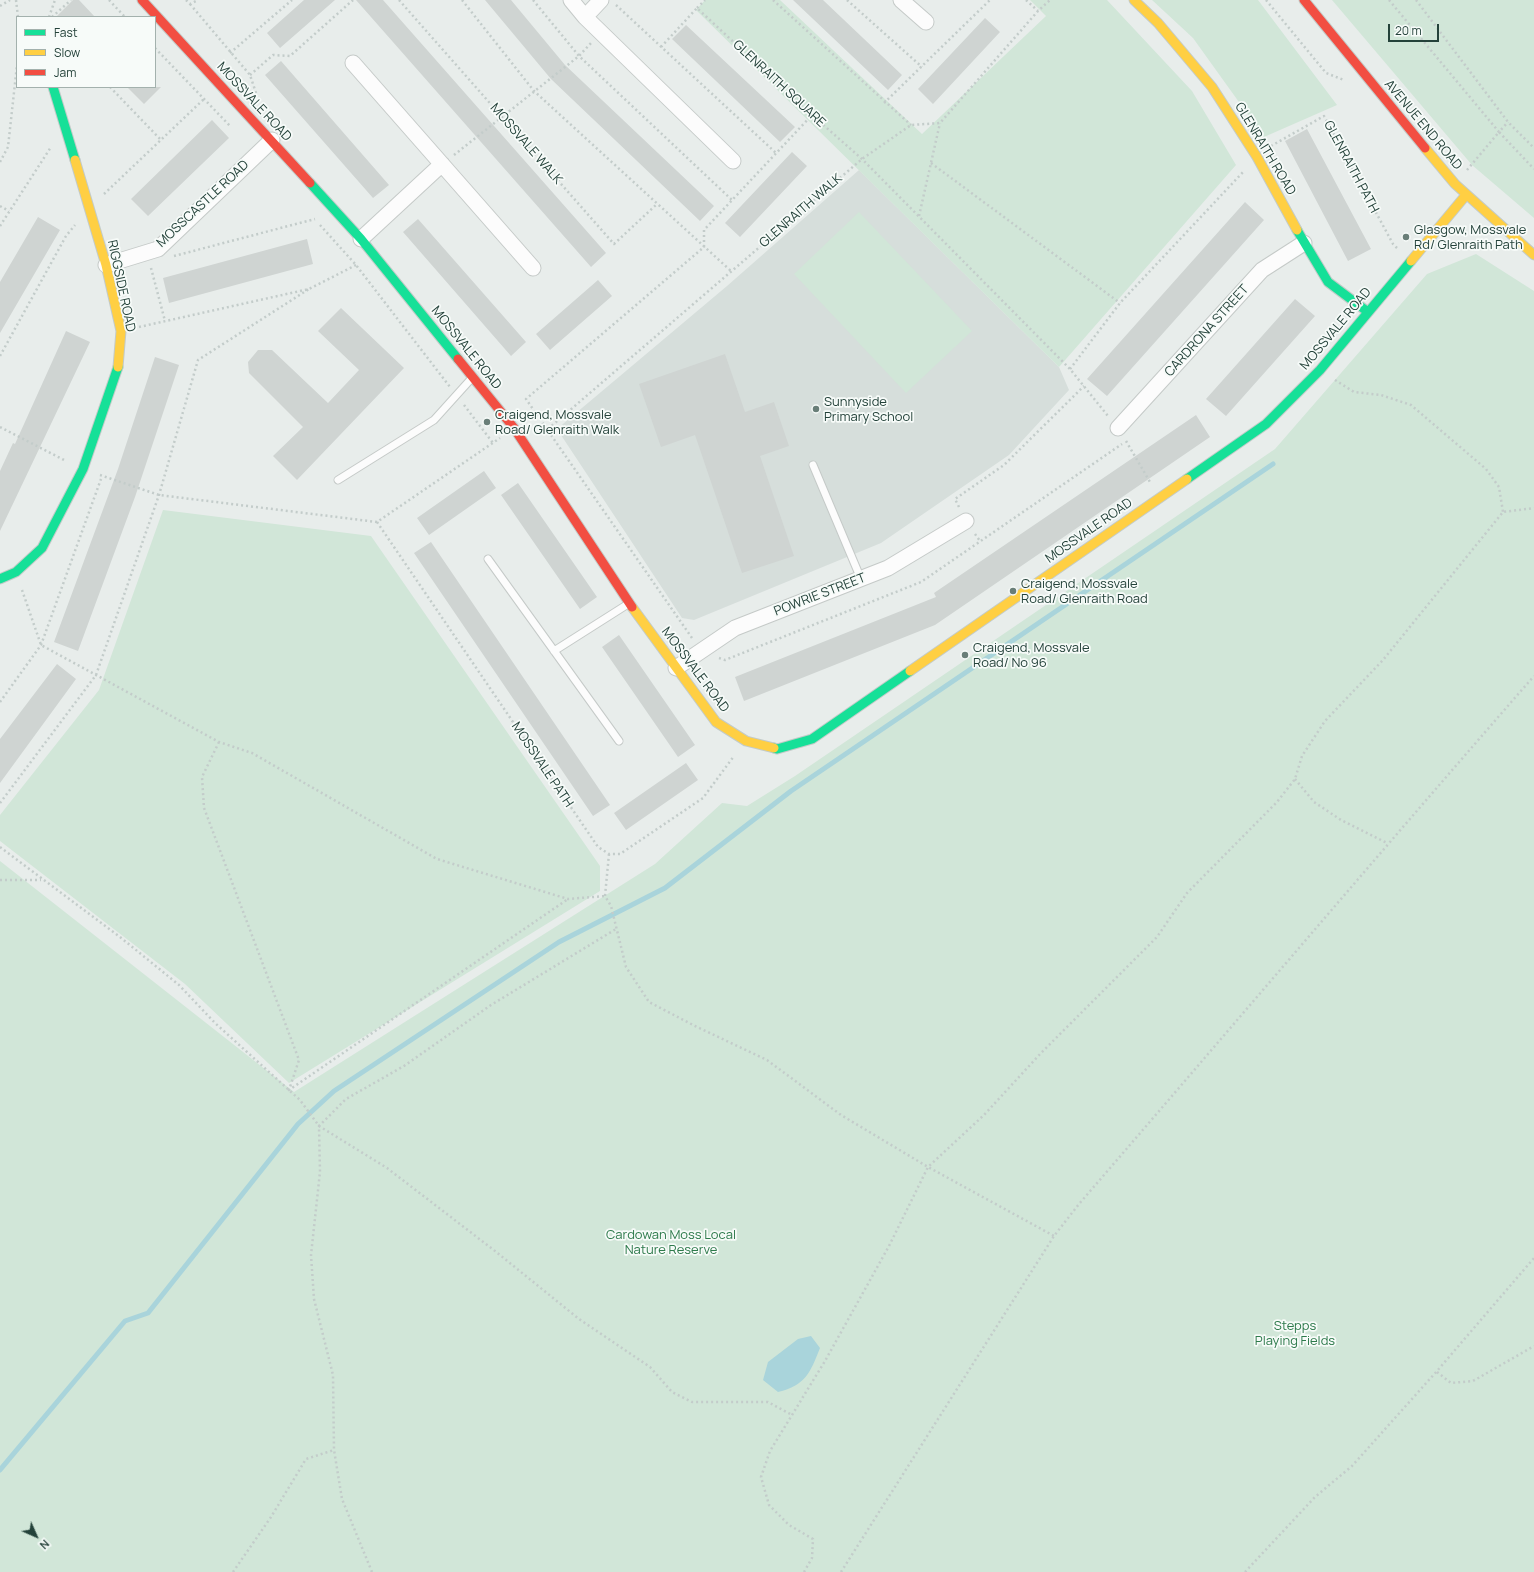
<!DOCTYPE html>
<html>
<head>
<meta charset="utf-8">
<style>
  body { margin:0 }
  #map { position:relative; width:1534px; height:1572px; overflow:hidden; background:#e8edeb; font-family:Manrope,sans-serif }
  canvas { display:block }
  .legend { position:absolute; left:16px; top:16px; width:140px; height:72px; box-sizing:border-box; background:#f7fbf9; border:1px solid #a3b1ad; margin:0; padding:5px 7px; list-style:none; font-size:12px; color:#24423a }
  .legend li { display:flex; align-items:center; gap:8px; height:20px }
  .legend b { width:20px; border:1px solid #a3b1ad }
  .north { position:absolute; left:16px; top:1516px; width:40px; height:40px; -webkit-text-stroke:3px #f7fbf9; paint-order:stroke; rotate:135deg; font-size:11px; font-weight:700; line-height:16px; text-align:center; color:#24423a }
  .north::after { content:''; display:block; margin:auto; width:14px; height:18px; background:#24423a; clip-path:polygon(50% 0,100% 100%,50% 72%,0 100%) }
  .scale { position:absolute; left:1388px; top:24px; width:51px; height:18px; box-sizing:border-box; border:2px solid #24423a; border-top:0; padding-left:5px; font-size:12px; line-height:14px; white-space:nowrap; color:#24423a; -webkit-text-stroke:3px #f7fbf9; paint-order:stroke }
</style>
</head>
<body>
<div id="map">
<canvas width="1534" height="1572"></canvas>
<ul class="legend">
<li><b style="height:5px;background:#16e098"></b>Fast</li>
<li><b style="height:5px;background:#ffcf43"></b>Slow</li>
<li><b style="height:5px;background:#f24e42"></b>Jam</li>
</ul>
<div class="north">N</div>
<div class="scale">20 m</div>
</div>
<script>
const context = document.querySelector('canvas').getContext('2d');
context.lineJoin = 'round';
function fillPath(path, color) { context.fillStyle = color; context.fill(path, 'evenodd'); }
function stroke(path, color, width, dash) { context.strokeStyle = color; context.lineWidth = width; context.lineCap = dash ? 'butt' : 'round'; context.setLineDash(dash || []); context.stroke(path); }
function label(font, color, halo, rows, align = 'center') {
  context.font = font + ' Manrope,sans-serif'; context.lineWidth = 3.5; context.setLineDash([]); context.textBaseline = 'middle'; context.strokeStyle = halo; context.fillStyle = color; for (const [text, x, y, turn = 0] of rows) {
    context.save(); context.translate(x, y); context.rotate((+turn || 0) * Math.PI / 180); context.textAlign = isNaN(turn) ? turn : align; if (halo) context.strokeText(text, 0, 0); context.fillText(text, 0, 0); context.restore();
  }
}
fillPath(new Path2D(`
  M859 170 1059 367 1069 390 1009 455 881 543 694 620 682 618 557 429 727 286Z`), '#d6dedb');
fillPath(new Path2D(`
  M705 0H780L922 134 1046 16 1030 0H1107L1192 91 1236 165 1059 367 696 10Z
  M1152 0H1258L1337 105 1264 137 1193 38Z
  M1332 0H1534V218L1472 165Z
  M859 212 972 331 906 393 794 274Z
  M1476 254 1534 291V1572H0V861L294 1092 655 864 722 803 747 806 795 776 1275 449 1427 274Z
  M163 510 371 536 600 866V891L289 1083 185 984 0 841V815L99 690Z`), '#d1e6d8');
fillPath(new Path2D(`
  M811 1336 820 1348C810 1373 806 1385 778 1392L763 1380 768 1362 798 1339Z`), '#a9d4db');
stroke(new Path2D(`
  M0 1470 125 1321 148 1313 298 1124 334 1091 559 942 665 888 791 791 1273 464`), '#a9d4db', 5);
fillPath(new Path2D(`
  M73 0H79L95 17H56Z
  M304 0H335L280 48 267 33Z
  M356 0H383L606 253 591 267Z
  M485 0H511L565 65 714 206 700 221 551 79Z
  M793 0H823L902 75 888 90Z
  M985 18 1000 32 933 104 918 89Z
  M686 25 795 127 780 142 672 39Z
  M281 61 389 185 373 198 265 75Z
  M127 87H161L144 104Z
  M212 120 229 138 148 216 131 199Z
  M1307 129 1371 249 1348 261 1285 141Z
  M792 152 807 166 740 237 725 223Z
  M1245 202 1264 220 1107 396 1087 379Z
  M38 217 60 230 0 333V282Z
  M418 219 526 342 511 356 403 232Z
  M307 239 313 264 169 303 163 278Z
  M598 280 612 296 550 350 536 334Z
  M1295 299 1315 316 1226 416 1206 399Z
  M341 308 404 368 297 480 273 456 303 427 249 373 248 362 258 350H272L328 403 359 370 318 331Z
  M66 331 90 342 0 531V471L13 443 15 444Z
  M725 354 745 412 774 402 789 446 760 456 794 556 742 573 695 435 661 447 639 384Z
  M155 357 179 365 135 497 78 651 54 642 118 469Z
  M1196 415 1210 437 935 625 744 701 735 677 936 597 934 593Z
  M484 471 496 488 429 535 417 518Z
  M518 483 597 597 580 609 501 495Z
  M431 542 610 805 593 816 414 553Z
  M619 635 695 745 678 757 602 647Z
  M57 664 76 679 0 783V739Z
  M686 763 698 780 626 830 614 813Z`), '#cfd4d2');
const lane = new Path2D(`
  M813 465 861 579
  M338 480 434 420 471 379
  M488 559 619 741
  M554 651 628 604`);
const street = new Path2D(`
  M571 0 585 17 733 161
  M901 0 926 22
  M585 17 601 0
  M353 63 533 268
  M361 239 442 164
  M106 265 158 249 272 140
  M1118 428 1262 270 1304 243
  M676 668 735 628 888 568 966 521`);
const fast = new Path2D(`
  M53 87 75 160
  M310 183 361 239 458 359
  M1297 230 1328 282 1368 312
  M1187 479 1266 424 1320 370 1411 261
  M0 579 16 572 42 548 83 469 118 367
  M774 748 777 749 812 739 910 671`);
const slow = new Path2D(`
  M1134 0 1158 23 1212 87 1257 157 1297 230
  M1425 148 1455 184 1534 255
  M75 160 106 265 121 331 118 367
  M1411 261 1466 195
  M632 607 716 722 746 741 774 748
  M910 671 1187 479`);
const jam = new Path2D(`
  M142 0 310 183
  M1304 0 1425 148
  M458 359 514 428 632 607`);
stroke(lane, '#c5cac8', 9);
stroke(street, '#c5cac8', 17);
stroke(fast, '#c3cbc8', 11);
stroke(slow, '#c3cbc8', 11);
stroke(jam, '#c3cbc8', 11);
stroke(new Path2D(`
  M16 0 18 17
  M109 0 125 17
  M186 0 190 4 198 0
  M399 0 614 244 657 204
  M462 0 534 91 731 271
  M533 0 579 56 732 200
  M773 0 911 125
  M847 0 922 67
  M1026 0 1038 11
  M1266 0 1326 73 1344 80
  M1389 0 1499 132 1508 122
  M1416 0 1508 122 1534 148
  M190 4 250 75 257 96
  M616 5 776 153
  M0 6 10 0
  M697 8 705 0
  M49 17 55 0
  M52 17 71 0
  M661 47 697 8 812 115 862 159 1070 369 1108 416
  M155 48 231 127
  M230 53 292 0
  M250 75 273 55 290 56 353 0
  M110 87 161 140
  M884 103 990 0
  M1271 146 1324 116 1393 244 1397 248
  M454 155 579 56 591 43
  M0 162 8 147 17 65
  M931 163 1120 303
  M1467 170 1499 132 1534 169
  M104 194 204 99
  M0 206 9 211
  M919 216 940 123
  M320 225 356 265 450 387
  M0 226 51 147
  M174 256 315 219
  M151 268 165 321
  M139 327 309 289 356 265
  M0 356 66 236 75 225
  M1070 369 1120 303 1244 171
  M1335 380 1354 392 1381 395 1411 405 1486 469 1499 487 1503 512
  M464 405 493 443
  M529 418 536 413
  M0 427 66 461
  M548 429 862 159 911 125 940 123 1038 11 1050 0
  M1126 441 1150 482
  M100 475 159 495 377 522 500 438
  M959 507 955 499 1004 465 1084 386
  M377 522 598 847 609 854H620L703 798 734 756
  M975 534 980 541
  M22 590 41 645 219 742 252 753 437 859 568 899 605 896
  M692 638 526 399 704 247V230L812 115
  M719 658 725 660 921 582 1122 444
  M0 702 41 645 101 479
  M219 742 202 777 204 808 299 1060 289 1090 568 899
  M1295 779 1314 802 1341 820 1387 843
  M0 803 96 675 159 495 198 360 309 289
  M0 847 120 937 179 985 215 1023 300 1100 319 1126 387 1168 495 1251 579 1319 650 1367 672 1392 692 1402H768L792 1415
  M609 854 605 896 611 906 626 967 649 1002 695 1026 767 1060 841 1115 928 1167 1054 1236
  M0 880H41
  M1437 1372 1451 1383 1473 1381 1534 1346
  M233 1572 271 1517 306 1459 334 1450
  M372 1572 342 1499 334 1450 333 1375 314 1299 311 1255 320 1172 319 1126 346 1099 404 1066 491 1005 616 929
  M804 1572 812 1558 813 1539 789 1525 769 1505 761 1477 770 1451 825 1361 889 1246 928 1167 984 1115 1041 1053 1157 937 1187 893 1277 802 1295 779 1302 756 1325 721 1383 660 1503 512 1534 508
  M841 1572 1054 1236 1079 1204C1231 1028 1381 851 1534 676
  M1245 1572 1315 1497 1352 1466 1437 1371 1534 1258`), '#c3ccca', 2.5, [2, 3]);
stroke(lane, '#fcfcfc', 7);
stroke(street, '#fcfcfc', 15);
stroke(fast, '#16e098', 9);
stroke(slow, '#ffcf43', 9);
stroke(jam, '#f24e42', 9);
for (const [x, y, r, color] of [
  [1406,237,4,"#697e78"],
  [816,409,4,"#697e78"],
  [487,422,4,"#697e78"],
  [1013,591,4,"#697e78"],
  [965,655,4,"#697e78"]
]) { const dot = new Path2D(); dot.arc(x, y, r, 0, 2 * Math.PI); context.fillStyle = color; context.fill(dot); stroke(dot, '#f7fbf9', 1.5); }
label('13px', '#24423a', '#f7fbf9', [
  ["GLENRAITH SQUARE",779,84,43],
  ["MOSSVALE ROAD",254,102,47],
  ["AVENUE END ROAD",1423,125,50],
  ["MOSSVALE WALK",526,144,49],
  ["GLENRAITH ROAD",1265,149,59],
  ["GLENRAITH PATH",1351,167,62],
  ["MOSSCASTLE ROAD",203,204,-43],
  ["GLENRAITH WALK",801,211,-41],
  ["RIGGSIDE ROAD",121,286,78],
  ["MOSSVALE ROAD",1336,329,-50],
  ["CARDRONA STREET",1207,331,-48],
  ["MOSSVALE ROAD",466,348,51],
  ["MOSSVALE ROAD",1089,531,-35],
  ["POWRIE STREET",820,595,-21],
  ["MOSSVALE ROAD",695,670,53],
  ["MOSSVALE PATH",542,765,56]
]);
label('13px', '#24423a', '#f7fbf9', [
  ["Glasgow, Mossvale",1414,230],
  ["Rd/ Glenraith Path",1414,245],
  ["Sunnyside",824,402],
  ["Primary School",824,417],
  ["Craigend, Mossvale",495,415],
  ["Road/ Glenraith Walk",495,430],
  ["Craigend, Mossvale",1021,584],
  ["Road/ Glenraith Road",1021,599],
  ["Craigend, Mossvale",973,648],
  ["Road/ No 96",973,663]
], 'left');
label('13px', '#2d7a4b', '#f7fbf9', [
  ["Cardowan Moss Local",671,1235],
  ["Nature Reserve",671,1250],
  ["Stepps",1295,1326],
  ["Playing Fields",1295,1341]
]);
</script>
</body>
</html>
